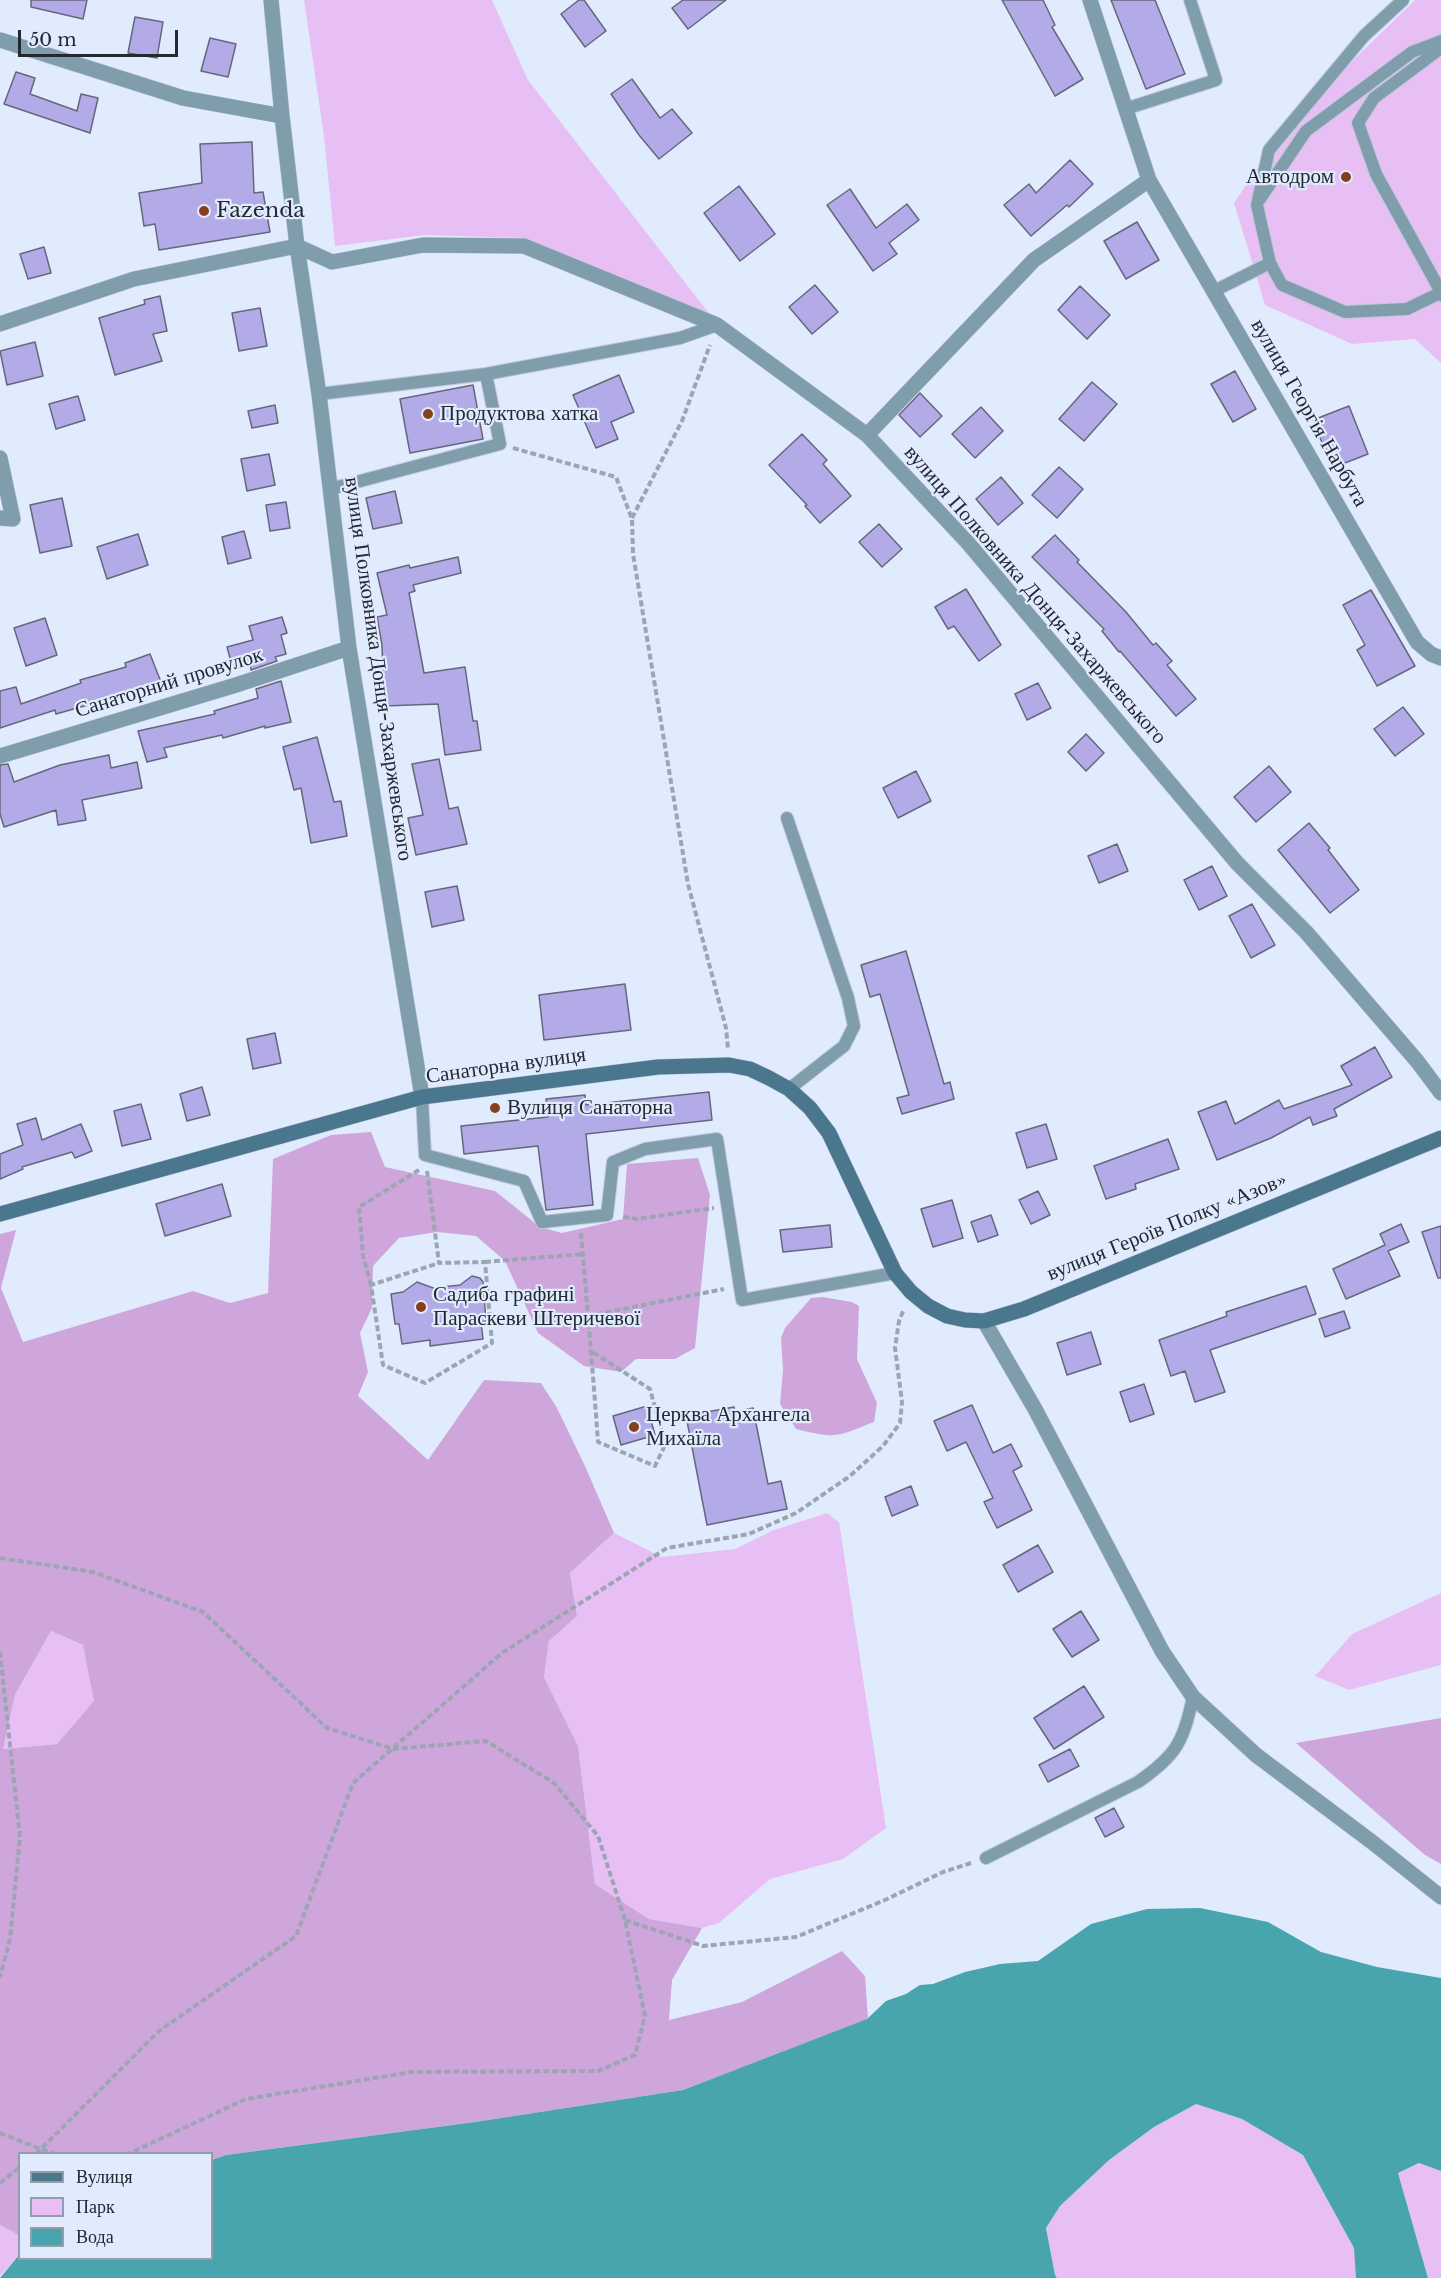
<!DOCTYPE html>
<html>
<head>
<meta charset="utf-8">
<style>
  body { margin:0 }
  #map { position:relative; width:1441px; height:2278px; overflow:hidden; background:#e0ebfe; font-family:"Libre Baskerville",serif }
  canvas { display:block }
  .legend { position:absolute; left:18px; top:2152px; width:195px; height:108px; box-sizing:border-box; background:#e0ebfe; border:2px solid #949dac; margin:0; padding:8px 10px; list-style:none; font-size:18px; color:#232831 }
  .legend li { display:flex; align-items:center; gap:12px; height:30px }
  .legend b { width:30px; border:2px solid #949dac }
  .scale { position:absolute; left:18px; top:30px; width:160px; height:27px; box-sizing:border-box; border:3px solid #232831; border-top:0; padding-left:8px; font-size:18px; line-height:21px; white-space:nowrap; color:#232831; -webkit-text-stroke:4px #e0ebfe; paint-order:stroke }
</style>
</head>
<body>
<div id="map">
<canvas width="1441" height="2278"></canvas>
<ul class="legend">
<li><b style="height:8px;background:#4b778e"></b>Вулиця</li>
<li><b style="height:16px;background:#e8bff4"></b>Парк</li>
<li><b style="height:16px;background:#48a5ad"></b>Вода</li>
</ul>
<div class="scale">50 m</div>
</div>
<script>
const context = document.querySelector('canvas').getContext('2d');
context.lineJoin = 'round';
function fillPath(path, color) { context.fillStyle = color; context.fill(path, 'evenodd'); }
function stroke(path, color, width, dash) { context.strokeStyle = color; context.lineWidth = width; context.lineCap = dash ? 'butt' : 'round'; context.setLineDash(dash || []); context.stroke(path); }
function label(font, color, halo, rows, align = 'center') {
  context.font = font + ' "Libre Baskerville",serif'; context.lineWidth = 4.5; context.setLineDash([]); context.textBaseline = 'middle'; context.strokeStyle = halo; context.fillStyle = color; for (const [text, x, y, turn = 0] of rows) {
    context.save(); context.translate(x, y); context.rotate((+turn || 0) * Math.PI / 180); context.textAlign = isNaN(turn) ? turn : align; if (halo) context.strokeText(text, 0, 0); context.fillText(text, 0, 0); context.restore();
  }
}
fillPath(new Path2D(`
  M304 0H492L528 80 711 316 525 238 425 235 335 246 324 136Z
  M1415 0H1441V363L1415 339 1352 344 1265 305 1234 203 1285 127Z
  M827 1513 839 1522 886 1828 843 1859 770 1879 719 1923 702 1928 649 1919 595 1884 578 1746 544 1677 549 1641 577 1616 570 1573 614 1533 662 1557 735 1549 774 1530Z
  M1441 1593V1665L1349 1690 1315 1676 1352 1634Z
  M51 1631 83 1645 95 1701 57 1744 3 1749 15 1695Z
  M1196 2104 1242 2119 1303 2155 1355 2248 1356 2278H1057L1055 2275 1046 2228 1060 2206 1109 2160 1154 2127Z
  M1419 2163 1441 2171V2278H1428L1398 2173Z
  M0 2225 20 2235 19 2255 0 2276Z`), '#e8bff4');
fillPath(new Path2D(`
  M371 1132 385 1167 495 1191 540 1227 562 1233 623 1219 627 1164 698 1158 710 1195 695 1348 675 1359H636L621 1372 584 1366 538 1333 505 1261 476 1236 437 1232 399 1238 373 1266 372 1308 360 1333 368 1372 358 1396 428 1460 484 1380 541 1383 557 1408 585 1466 614 1533 570 1573 577 1616 549 1641 544 1677 578 1746 595 1884 649 1919 702 1928 672 1980 669 2020 742 2002 842 1951 865 1976 868 2019 683 2090 475 2122 226 2155 212 2160V2154H20L19 2235 0 2225V1234L16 1230 1 1288 23 1342 193 1291 230 1303 268 1293 273 1159 331 1135ZM51 1631 83 1645 94 1701 57 1744 3 1749 15 1695Z
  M822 1297 852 1302 859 1306 857 1359 877 1403 874 1422C836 1437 836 1439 796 1429L780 1404 783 1370 781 1338 785 1328 811 1298Z
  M1441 1718V1864L1425 1855 1296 1743Z`), '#cfa6dc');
fillPath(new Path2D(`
  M1200 1908 1268 1922 1321 1952 1377 1967 1441 1978V2171L1419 2163 1398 2173 1428 2278H1356L1354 2248 1303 2155 1242 2119 1196 2104 1154 2127 1109 2160 1060 2206 1046 2228 1055 2275 1057 2278H0L19 2255 20 2258H212V2160L226 2155 475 2122 683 2090 867 2019 886 2001 906 1994 920 1985 933 1984 965 1972 1000 1964 1038 1961 1091 1924 1147 1909Z`), '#48a5ad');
const building = new Path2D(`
  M31 0H87L83 19 31 7Z
  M579 0H584L606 31 585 47 561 14Z
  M683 0H726L688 29 672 8Z
  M1002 0H1043L1055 25 1052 27 1083 79 1055 96Z
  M1111 0H1155L1185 74 1146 89Z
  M135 17 163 22 157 58 128 53Z
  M210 38 236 44 228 77 201 71Z
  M16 72 35 78 30 94 77 111 81 94 98 98 90 133 4 104Z
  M632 79 660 118 672 109 692 133 659 159 639 135 611 94Z
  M252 142 254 193 263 192 270 232 159 250 155 224 144 226 139 193 202 183 200 144Z
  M1070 160 1093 184 1069 207 1067 205 1031 236 1004 205 1029 184 1036 193Z
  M739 186 775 234 740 261 704 213Z
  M850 189 876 228 907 204 919 220 889 243 897 254 873 271 827 205Z
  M1137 222 1159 260 1126 279 1104 241Z
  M44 247 51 273 28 279 20 254Z
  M815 285 838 312 812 334 789 307Z
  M1080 286 1110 315 1087 339 1058 310Z
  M160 296 167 331 153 334 162 361 115 375 99 318 145 304 144 300Z
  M260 308 267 346 239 351 232 313Z
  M35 342 43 376 7 385 0 351Z
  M1235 371 1256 409 1233 422 1211 384Z
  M619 375 634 412 611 422 618 439 596 448 573 395Z
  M1092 382 1117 404 1084 441 1059 419Z
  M473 385 483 439 410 453 400 399Z
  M920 393 942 416 920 437 899 415Z
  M78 396 85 420 56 429 49 404Z
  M275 405 278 423 252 428 248 411Z
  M1349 406 1368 454 1332 468 1313 420Z
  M981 407 1003 431 975 458 952 434Z
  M802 434 827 460 823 464 851 496 820 523 805 506 807 505 769 465Z
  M269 454 275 485 247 491 241 459Z
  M1059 467 1083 489 1057 518 1032 495Z
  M1001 477 1023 503 998 525 976 499Z
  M395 491 402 523 373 529 366 498Z
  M62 498 72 546 40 553 30 505Z
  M286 502 290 528 270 531 266 505Z
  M879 524 902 549 882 567 859 542Z
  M244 531 251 558 228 564 222 537Z
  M138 534 148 565 107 579 97 547Z
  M1055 535 1079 560 1077 562 1126 612 1153 645 1156 643 1172 661 1167 665 1196 699 1176 716 1120 651 1119 652 1102 631 1104 629 1032 557Z
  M458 557 461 573 413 585 415 591 409 593 424 673 465 667 473 721H477L481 750 445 755 438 704 384 706 382 645 377 617 387 615 377 573 409 565 410 568Z
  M966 589 1001 645 979 661 954 626 948 629 935 607Z
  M1371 590 1415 666 1377 686 1357 650 1365 645 1343 605Z
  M282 617 287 633 281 635 286 654 275 657 277 661 251 670 250 664 233 669 227 647 253 640 249 626Z
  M45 618 57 655 26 666 14 628Z
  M150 654 161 682 130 693 56 714 55 710 0 728V691L16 687 21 704 81 683 80 680 126 667 125 663Z
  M281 681 291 722 265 728V726L223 738 222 735 164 748 167 757 147 762 138 731 215 714 214 711 258 698 256 689Z
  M1038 683 1051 708 1027 720 1015 694Z
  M1403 707 1424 734 1395 756 1374 729Z
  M1086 734 1104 753 1086 771 1068 752Z
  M317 737 334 802 341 801 347 836 311 843 301 788 294 790 283 747Z
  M109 755 111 768 137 762 142 788 82 800 86 820 58 825 56 810 4 827 0 814V765L8 764 14 782 60 765Z
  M439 759 449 809 458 807 467 844 416 855 408 818 423 815 412 764Z
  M1269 766 1291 792 1256 822 1234 797Z
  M916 771 931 801 898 818 883 788Z
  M1309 823 1330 848 1328 850 1359 890 1330 913 1278 850Z
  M1117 844 1128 871 1099 883 1088 856Z
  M1212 866 1227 896 1199 910 1184 880Z
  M457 886 464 920 432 927 425 892Z
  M1252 904 1275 945 1251 958 1229 916Z
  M906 951 944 1084 950 1082 954 1099 902 1114 897 1098 909 1095 880 994 870 997 861 965Z
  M625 984 631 1030 544 1040 539 995Z
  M275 1033 281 1063 253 1069 247 1039Z
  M1375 1047 1392 1077 1334 1109 1337 1116 1313 1125 1310 1117 1271 1138 1217 1160 1198 1112 1226 1101 1235 1124 1279 1100 1284 1109 1352 1085 1341 1066Z
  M202 1087 210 1115 187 1121 180 1094Z
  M709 1092 712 1120 586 1134 593 1205 546 1210 538 1146 464 1154 461 1126 548 1117 546 1099 585 1095 586 1105Z
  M141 1104 151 1139 122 1146 114 1111Z
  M36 1118 42 1140 81 1124 92 1151 75 1158 72 1152 22 1167 23 1169 0 1179V1154L23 1145 17 1124Z
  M1046 1124 1057 1159 1027 1168 1016 1133Z
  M1168 1139 1179 1169 1135 1184 1136 1189 1106 1199 1094 1166Z
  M222 1184 231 1216 165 1236 156 1204Z
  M1038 1191 1050 1215 1031 1224 1019 1200Z
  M952 1200 963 1238 933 1247 921 1209Z
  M991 1215 998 1235 978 1242 971 1222Z
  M1401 1224 1409 1242 1388 1251 1400 1276 1346 1299 1333 1269 1385 1245 1380 1234Z
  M830 1225 832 1247 783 1252 780 1230Z
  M1441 1226V1278H1438L1422 1232Z
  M472 1276 480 1278 483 1282 486 1321 481 1322 483 1339 430 1346V1340L402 1344 399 1324H395L391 1294 403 1292 417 1282 433 1288 460 1285Z
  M1306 1286 1316 1314 1210 1350 1225 1392 1195 1402 1185 1371 1171 1376 1159 1340 1227 1316 1226 1312Z
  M1344 1311 1350 1328 1325 1337 1319 1319Z
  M1091 1332 1101 1364 1067 1375 1057 1343Z
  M1144 1384 1154 1414 1130 1422 1120 1392Z
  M972 1405 993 1453 1011 1444 1022 1466 1013 1471 1032 1510 997 1528 984 1502 993 1498 966 1442 947 1451 934 1421Z
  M647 1406 655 1435 621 1445 613 1416Z
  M734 1407 735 1412 753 1408 768 1484 781 1481 787 1509 707 1525 687 1421 702 1418 701 1413Z
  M911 1486 918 1505 892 1516 885 1497Z
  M1038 1545 1053 1572 1018 1592 1003 1565Z
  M1081 1611 1099 1640 1072 1657 1053 1629Z
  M1084 1686 1104 1717 1054 1749 1034 1718Z
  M1070 1749 1079 1766 1048 1782 1039 1765Z
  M1114 1808 1124 1827 1105 1837 1095 1818Z`);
fillPath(building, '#b2abe8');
stroke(building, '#68667c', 1.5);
const lane = new Path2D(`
  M1403 0 1364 36 1269 150 1257 205 1270 263 1282 285 1345 312 1407 309 1440 293 1441 295
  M1441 48 1374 98 1358 123 1376 174 1441 292
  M1125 109 1216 80 1190 0
  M1260 199 1306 131 1412 52 1441 41
  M1214 291 1270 263
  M486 374 680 338 717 325
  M319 394 486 374 500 444 330 489
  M787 818 848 998 854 1026 844 1046 789 1089
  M422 1097 425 1155 524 1181 542 1222 607 1215 613 1162 645 1149 717 1139 742 1300 895 1273
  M986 1858 1138 1782C1177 1755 1183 1742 1193 1697`);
const street = new Path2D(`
  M271 0 282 116 297 246 319 394 349 648 422 1097
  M1090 0 1149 180 1417 642 1431 654 1441 658
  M0 40 183 98 282 116
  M297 246 332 262 423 245 524 246 717 325 867 435 968 543 1237 863 1306 932 1417 1061 1441 1093
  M0 324 134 279 297 246
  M867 435 1034 260 1149 180
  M0 458 13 519 0 518
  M0 756 236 685 349 648
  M984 1321 1035 1409 1162 1651 1193 1697 1256 1755 1372 1842 1441 1897`);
const secondary = new Path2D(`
  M0 1214 422 1097 658 1067 729 1065 750 1069 769 1078 789 1089 810 1108 829 1133 895 1273 911 1292 928 1306 947 1316 965 1320 984 1321 1024 1309 1441 1138`);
stroke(lane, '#bec8d9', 14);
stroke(street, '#bec8d9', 16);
stroke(secondary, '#bec8d9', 16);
stroke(new Path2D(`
  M513 448 616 477 632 519 633 554 688 884 726 1028 728 1049
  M632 518 682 421 710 345
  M427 1171 439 1263 485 1262 492 1343 425 1383 383 1365 371 1285 439 1263
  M623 1217 637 1219 714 1208
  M581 1233C587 1303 593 1373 598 1442L655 1466 665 1445 650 1389 591 1351
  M485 1262 583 1254
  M371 1285 363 1256 359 1207 419 1170
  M588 1316 724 1289
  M0 1558 93 1572 203 1612 327 1728 393 1749 486 1741 554 1783 598 1836 625 1920 645 2016 635 2055 598 2071 412 2072 246 2099 128 2154
  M0 1652 20 1837 10 1939 0 1977
  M625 1920 703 1946 796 1937 885 1900 943 1872 971 1863
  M0 2133 41 2149 56 2154
  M36 2154 159 2031 296 1936 353 1783 502 1653 667 1548 749 1534 796 1513 850 1476 883 1446 900 1423 902 1402 895 1348 899 1321 904 1309
  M0 2183 20 2167`), '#9ca5b4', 4, [6, 3]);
stroke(lane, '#809dac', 12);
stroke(street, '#809dac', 15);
stroke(secondary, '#4b778e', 15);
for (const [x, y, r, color] of [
  [1346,177,6,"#863f1d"],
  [204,211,6,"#863f1d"],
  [428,414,6,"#863f1d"],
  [495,1108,6,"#863f1d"],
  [421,1307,6,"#863f1d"],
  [634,1427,6,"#863f1d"]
]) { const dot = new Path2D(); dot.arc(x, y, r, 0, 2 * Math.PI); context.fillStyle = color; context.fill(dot); stroke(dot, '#e0ebfe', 2); }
label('21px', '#232831', '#e0ebfe', [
  ["Автодром",1334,177,"right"],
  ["Fazenda",216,211],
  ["Продуктова хатка",440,414],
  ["Вулиця Санаторна",507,1108],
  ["Садиба графині",433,1295],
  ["Параскеви Штеричевої",433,1319],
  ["Церква Архангела",646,1415],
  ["Михаїла",646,1439]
], 'left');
label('21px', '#232831', '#e0ebfe', [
  ["вулиця Георгія Нарбута",1309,413,60],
  ["вулиця Полковника Донця-Захаржевського",1035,595,49],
  ["вулиця Полковника Донця-Захаржевського",378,669,82],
  ["Санаторний провулок",169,683,-17],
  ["Санаторна вулиця",506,1066,-8],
  ["вулиця Героїв Полку «Азов»",1167,1227,-22]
]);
</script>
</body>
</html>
